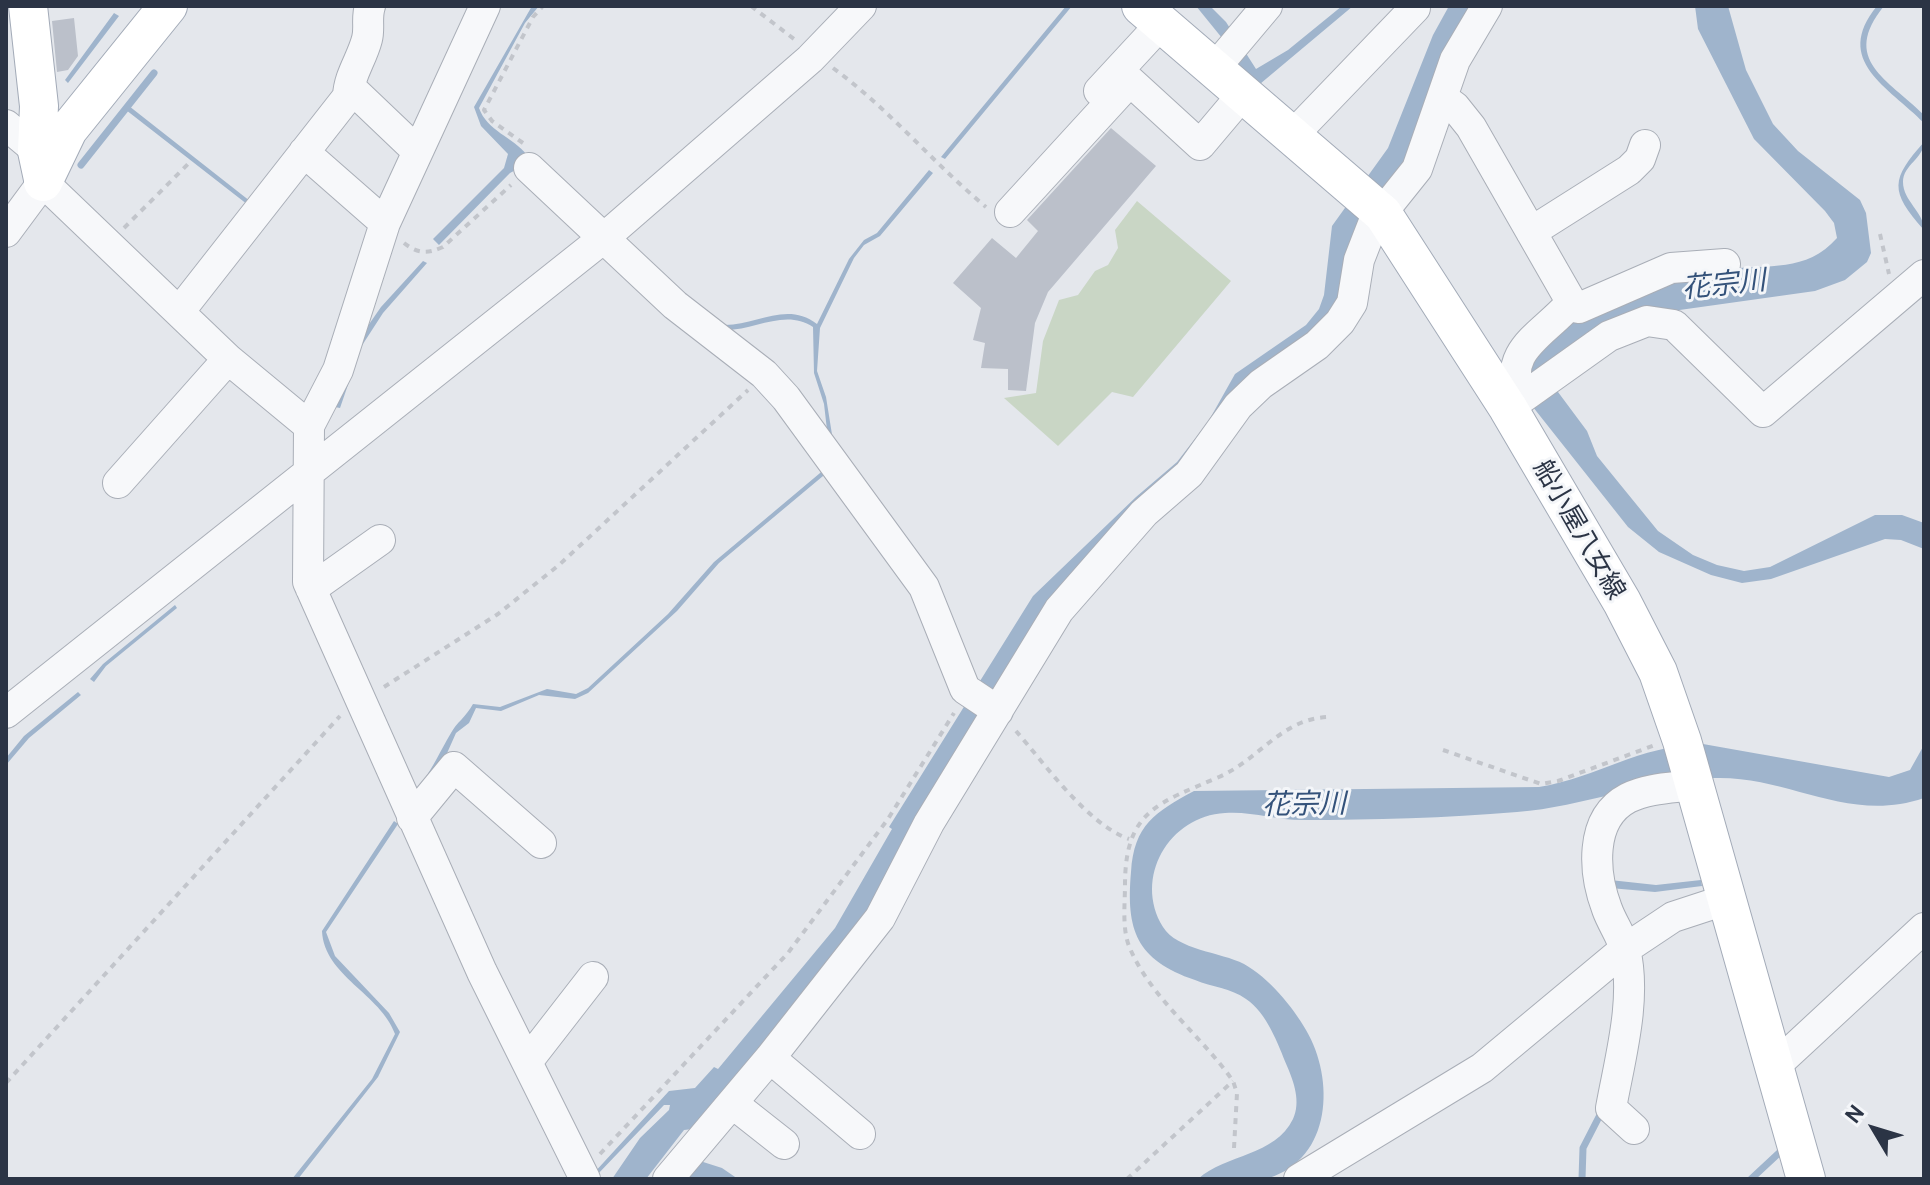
<!DOCTYPE html>
<html>
<head>
<meta charset="utf-8">
<style>
  body { margin:0 }
  #map { position:relative; width:1930px; height:1185px; overflow:hidden; background:#e4e7ec; font-family:Cabin,sans-serif }
  canvas { display:block }
  .frame { position:absolute; inset:0; border:8px solid #2b3445; pointer-events:none }
  .north { position:absolute; left:1834px; top:1089px; width:80px; height:80px; -webkit-text-stroke:6px #f4f6f9; paint-order:stroke; rotate:308deg; font-size:22px; font-weight:700; line-height:32px; text-align:center; color:#2b3445 }
  .north::after { content:''; display:block; margin:auto; width:28px; height:36px; background:#2b3445; clip-path:polygon(50% 0,100% 100%,50% 72%,0 100%) }
</style>
</head>
<body>
<div id="map">
<canvas width="1930" height="1185"></canvas>
<div class="frame"></div>
<div class="north">N</div>
</div>
<script>
const context = document.querySelector('canvas').getContext('2d');
context.lineJoin = 'round';
function fillPath(path, color) { context.fillStyle = color; context.fill(path, 'evenodd'); }
function stroke(path, color, width, dash) { context.strokeStyle = color; context.lineWidth = width; context.lineCap = dash ? 'butt' : 'round'; context.setLineDash(dash || []); context.stroke(path); }
function label(font, color, halo, rows, align = 'center') {
  context.font = font + ' Cabin,"Noto Sans JP",sans-serif'; context.lineWidth = 6; context.setLineDash([]); context.textBaseline = 'middle'; context.strokeStyle = halo; context.fillStyle = color; for (const [text, x, y, turn = 0] of rows) {
    context.save(); context.translate(x, y); context.rotate((+turn || 0) * Math.PI / 180); context.textAlign = isNaN(turn) ? turn : align; if (halo) context.strokeText(text, 0, 0); context.fillText(text, 0, 0); context.restore();
  }
}
fillPath(new Path2D(`
  M1137 201 1231 281 1133 397 1112 392 1058 446 1004 398 1036 393 1043 341 1059 300 1078 295 1095 271 1108 265 1118 248 1115 230Z`), '#c9d6c5');
fillPath(new Path2D(`
  M532 6H539L525 23 479 108C487 131 513 137 527 155V164L510 173 439 245 433 239 504 168 508 154 481 126 474 107Z
  M1066 6H1072L945 159 941 157Z
  M1196 6H1210L1226 22 1256 69 1288 50 1342 6H1353L1254 89 1242 77 1235 54Z
  M1449 6H1479L1346 299 1144 506 880 904 693 1129 684 1130 646 1179H612L640 1138 669 1110 670 1105H664L596 1176 593 1174 669 1091 695 1088 714 1067 718 1069 835 928 892 829 889 827 1033 596 1136 497 1177 462 1208 422 1235 374 1306 325 1319 309 1324 295 1332 226 1388 148 1433 35Z
  M1695 6H1728L1746 70 1773 124 1798 151 1860 200 1866 213 1871 253 1867 262 1845 280 1815 291 1651 314 1549 372 1558 392 1587 431 1597 456 1658 531 1693 555 1717 565 1744 571 1770 567 1875 515H1902L1924 523V549L1901 540 1885 539 1771 579 1742 583 1711 575 1659 552 1628 527 1529 402 1524 360C1560 311 1625 295 1680 281 1696 277 1712 271 1728 269 1768 264 1806 273 1837 238L1834 223 1825 211 1754 139 1698 29Z
  M1877 6H1884C1840 60 1888 79 1924 115V123C1889 87 1832 61 1877 6Z
  M114 13 119 16 68 83 65 80Z
  M129 106 255 205 252 208 126 110Z
  M1924 142C1924 158 1903 165 1903 182 1903 201 1924 212 1924 230 1889 191 1891 179 1924 142Z
  M929 170 933 173 880 236 864 245 854 258 820 328 817 371 826 397 834 447H829L824 404 814 373 813 327C785 308 754 331 724 330L671 285 725 325C757 325 787 301 817 324L849 259 864 240 877 233Z
  M423 261 427 263 383 313 361 347 340 408 335 407 356 343 381 307Z
  M826 468 829 471 719 563 677 611 588 693 575 699 539 695 501 711 476 708 469 723 456 733 444 760 422 783C433 767 441 750 451 733 456 723 466 717 473 704L500 707 547 689 576 694 588 688 668 614 714 562Z
  M175 605 177 608 106 666 94 682 90 679 103 664Z
  M78 692 81 695 29 738 6 765V758L24 736Z
  M1703 744 1889 777 1910 770 1924 745V798C1848 824 1790 776 1715 778 1647 779 1584 807 1517 812 1446 818 1373 820 1302 820 1276 820 1251 811 1225 813 1169 816 1133 878 1163 927 1177 950 1221 952 1244 964 1268 977 1293 1007 1306 1030 1335 1079 1332 1158 1269 1178 1248 1184 1219 1179 1198 1179 1226 1154 1275 1156 1293 1119 1301 1102 1294 1082 1287 1066 1278 1044 1267 1013 1246 999 1231 988 1212 987 1195 980 1136 960 1126 930 1131 872 1134 825 1155 812 1194 791L1539 787C1600 777 1636 746 1703 744Z
  M394 821 398 824 326 932 335 956 389 1013 400 1032 378 1077 298 1179H292L372 1079 395 1034C381 994 324 976 322 931Z
  M1610 880 1656 885 1701 880 1702 886 1655 892 1610 888Z
  M700 1161 722 1168 738 1179H677Z`), '#9fb4cc');
stroke(new Path2D(`
  M81 165 154 73
  M1582 1179 1583 1148 1602 1111
  M1751 1179 1780 1152`), '#9fb4cc', 7);
fillPath(new Path2D(`
  M74 18 78 56 68 70 57 72 52 21Z
  M1111 128 1156 166 1048 292 1035 323 1026 391 1008 390V369L981 368 985 343 973 340 981 308 953 283 992 238 1016 258 1038 231 1027 220Z`), '#bbc0ca');
const minor = new Path2D(`
  M485 6 385 223 338 370 309 426 308 582 482 972 585 1179
  M1214 69 1267 6
  M1099 91 1161 24
  M348 96C349 75 362 59 367 39 370 28 366 18 370 6
  M1443 98 1455 107 1471 127 1569 298 1568 306C1541 336 1501 352 1521 398
  M6 125 37 151
  M1292 136 1415 8 1413 6
  M304 152 385 223
  M529 168 675 305 764 374 786 398 924 587 965 689 998 711
  M1010 212 1130 81 1200 145 1243 94
  M6 232 43 182 228 359 309 426
  M1531 232 1629 170 1640 159 1645 145
  M1568 306 1579 308 1671 268 1725 264
  M179 312 353 90 417 151
  M1508 408 1609 336 1647 321 1674 325 1763 412 1924 275
  M118 483 228 359
  M311 589 380 540
  M6 713 605 237 810 59 861 6
  M412 818 454 767 541 843
  M770 1058 860 1134
  M527 1062 593 977
  M1775 1066 1924 928
  M732 1103 784 1144
  M1634 1129 1611 1108C1620 1058 1637 999 1625 949 1621 935 1612 923 1607 909 1594 875 1588 819 1628 798 1648 788 1672 788 1694 785
  M668 1179 770 1058 880 918 929 823 1059 610 1144 513 1189 474 1238 406 1261 384 1317 345 1340 322 1352 303 1359 260 1373 224 1417 169 1455 60 1487 6
  M1299 1179 1482 1068 1625 949 1673 917 1728 899`);
const major = new Path2D(`
  M28 6 39 106 37 151 43 179
  M1141 6 1383 214 1508 408 1622 602 1658 672 1682 741 1806 1179
  M43 182 68 130 168 6`);
stroke(minor, '#a9aeb7', 32);
stroke(major, '#a3abb8', 40);
stroke(new Path2D(`
  M751 6 794 39
  M833 68C889 109 932 162 986 207
  M523 143 492 121 484 110 533 17 543 6
  M124 228 190 162
  M1880 234 1889 274
  M404 243C418 254 427 254 443 247L511 185
  M384 687 498 614 559 565 748 390
  M1016 731C1045 764 1087 824 1129 839
  M1443 750 1541 784 1558 781 1655 745
  M6 1083 340 716
  M1234 1148 1237 1093 1233 1081C1202 1036 1150 998 1129 946 1122 928 1125 903 1125 885 1125 810 1159 803 1219 777 1260 759 1282 718 1329 717
  M600 1154 788 953 888 819 954 713
  M1127 1179 1233 1081`), '#c2c5cb', 4, [6, 6]);
stroke(minor, '#f7f8fa', 30);
stroke(major, '#fff', 38);
label('26px', '#2b3445', '#f4f6f9', [
  ["船小屋八女線",1579,530,60]
]);
label('italic 28px', '#34527a', '#f4f6f9', [
  ["花宗川",1724,285,-6],
  ["花宗川",1304,805,-1]
]);
</script>
</body>
</html>
